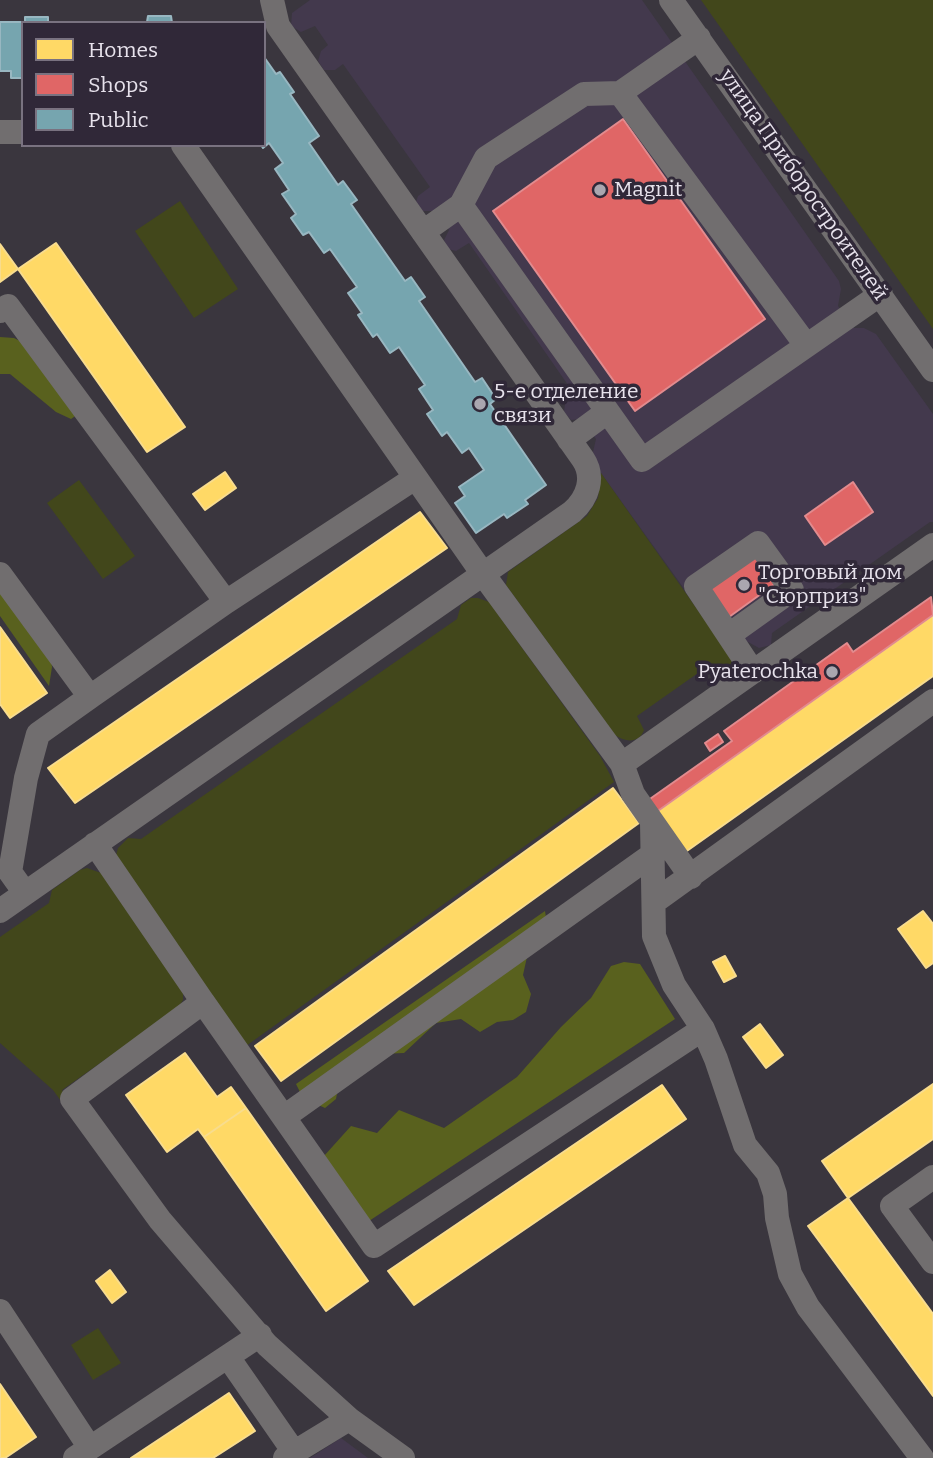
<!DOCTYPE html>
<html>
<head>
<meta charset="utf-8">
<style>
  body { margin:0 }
  #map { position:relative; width:933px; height:1458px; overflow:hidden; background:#3a363e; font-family:Bitter,serif }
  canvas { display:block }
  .legend { position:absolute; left:21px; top:21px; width:245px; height:126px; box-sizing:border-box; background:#302838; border:2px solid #797280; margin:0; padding:9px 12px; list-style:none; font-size:21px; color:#e7e2ec }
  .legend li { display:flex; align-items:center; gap:14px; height:35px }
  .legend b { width:35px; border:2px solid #797280 }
</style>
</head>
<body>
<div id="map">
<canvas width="933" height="1458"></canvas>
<ul class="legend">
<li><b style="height:19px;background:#ffd966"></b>Homes</li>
<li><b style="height:19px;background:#e06666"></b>Shops</li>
<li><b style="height:19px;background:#76a5af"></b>Public</li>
</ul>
</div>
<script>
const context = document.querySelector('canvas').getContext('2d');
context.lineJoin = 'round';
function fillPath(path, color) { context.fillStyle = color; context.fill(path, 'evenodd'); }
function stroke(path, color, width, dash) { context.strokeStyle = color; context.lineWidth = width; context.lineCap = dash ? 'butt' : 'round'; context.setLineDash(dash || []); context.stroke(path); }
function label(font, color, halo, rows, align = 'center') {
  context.font = font + ' Bitter,serif'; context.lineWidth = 7; context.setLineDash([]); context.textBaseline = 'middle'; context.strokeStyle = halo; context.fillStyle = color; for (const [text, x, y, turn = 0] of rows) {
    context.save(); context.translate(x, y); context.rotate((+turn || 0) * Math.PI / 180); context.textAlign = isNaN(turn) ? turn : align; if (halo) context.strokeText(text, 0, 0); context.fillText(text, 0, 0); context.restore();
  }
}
fillPath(new Path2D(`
  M310 0H642L839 281 841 289 838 306 854 328H864L876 334 933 414V522H930L772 633 771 645 759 648 748 642 731 654 601 473 593 452 596 439 581 419 571 420 564 412 565 404 575 395 469 243 456 251 448 249 444 240 449 230 435 211H422L416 202 418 196 430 187 343 64 335 70H324L318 61 321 51 328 45 315 26 301 32 291 26 292 13Z
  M341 1438 368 1458H310Z`), '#43394d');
fillPath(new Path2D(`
  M701 0H933V329Z
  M180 201 238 289 194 318 135 231Z
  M601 473 735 663 733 671 724 678 716 676 708 666 637 716 644 730C639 744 625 742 615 735L506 585 508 572 587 516 598 498Z
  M79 480 135 556 103 579 47 503Z
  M471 598H478L489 602 600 756 614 782 246 1046 116 856 118 848 128 838 141 839 457 619 461 605Z
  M87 868 101 873 183 992V1000L178 1008 62 1090 66 1097 61 1101 53 1090 0 1043V937L49 903 52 890 80 870Z
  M98 1328 121 1363 93 1380 71 1345Z`), '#42471b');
fillPath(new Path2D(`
  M0 337 14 338 30 346 81 412 71 419 56 412 10 374H0Z
  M0 582 50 651 52 667 49 686 0 616Z
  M545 911 549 936 527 957 523 975 531 994 526 1012 513 1020 497 1022 480 1032 461 1019 436 1023 404 1053 381 1054 340 1078 336 1099 325 1108 303 1098 296 1084Z
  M624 962 640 964 675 1019 369 1221 324 1156 351 1126 377 1133 399 1110 444 1128 517 1077 561 1027 591 998 611 966Z`), '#59611e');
const homes = new Path2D(`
  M56 243 185 427 147 452 18 269Z
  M0 244 18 269 0 282Z
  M225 472 236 488 205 510 193 494Z
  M420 512 447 548 75 803 48 768Z
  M933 615V676L684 853 655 813Z
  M0 627 47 693 10 718 0 704Z
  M613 788 639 823 281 1081 255 1046Z
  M923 911 933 924V963L926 968 898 929Z
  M725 956 736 976 724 982 713 962Z
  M760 1024 783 1055 766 1068 743 1037Z
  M185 1053 217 1097 231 1087 246 1108 204 1137 198 1129 167 1152 126 1095Z
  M933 1084V1139L848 1198 822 1161Z
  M662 1085 686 1119 414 1305 388 1271Z
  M246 1108 368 1281 326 1311 204 1137Z
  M848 1198 933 1314V1396L808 1226Z
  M110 1270 126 1292 112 1303 96 1281Z
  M0 1384 36 1437 5 1458H0Z
  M229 1393 255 1431 213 1458H131Z`);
fillPath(homes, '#ffd966');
stroke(homes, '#f8dc8e', 2);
const shops = new Path2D(`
  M623 119 765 319 635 411 493 211Z
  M853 482 873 512 825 545 805 516Z
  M759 553 779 581 729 617 709 589Z
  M931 597 933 615 655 813 647 801 732 741 724 731 847 643 853 652Z
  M718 734 723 742 710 751 705 743Z`);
fillPath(shops, '#e06666');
stroke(shops, '#e28b8e', 2);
const public = new Path2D(`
  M148 16H171L172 23H23V78H11V71H0V22H25V17H48V22H147Z
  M264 57 276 74 280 72 294 92 290 94 319 136 309 143 338 185 343 181 357 200 351 204 405 281 411 277 425 297 419 301 475 382 482 378 496 399 490 404 546 485 525 500 528 504 507 518 504 514 476 533 455 503 465 496 459 487 484 470 469 448 462 453 447 432 442 436 427 414 433 410 419 389 425 385 399 347 390 353 377 334 373 337 358 315 362 313 348 293 357 287 330 249 324 253 309 232 303 235 291 218 296 214 282 194 289 190 275 169 283 163 269 143 263 148 261 145H264Z`);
fillPath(public, '#76a5af');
stroke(public, '#98b7c1', 2);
stroke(new Path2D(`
  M671 0 933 370
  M620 93 806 345
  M0 132H23
  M183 145 483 574 622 764 633 794 691 877
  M461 205 642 460 881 294
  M423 232 461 205 486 158 584 94 620 93 699 38
  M0 311 8 306 226 602 415 478
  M569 440 607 412
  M0 574 90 697 38 734 26 778 10 872 25 893
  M729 635 792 590 758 543 696 586 753 672
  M90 697 226 602
  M622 764 933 545
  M95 844 203 1002
  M654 902 933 701
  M0 911 572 512C588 498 595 477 583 459L278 26 272 0
  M703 1029 716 1059 745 1145 768 1173 775 1194 777 1218 790 1274 808 1307 922 1458
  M284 1117 663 847
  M933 1177 892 1206 933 1262
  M0 1311 90 1448
  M228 1357 294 1452
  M75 1458 260 1335
  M285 1458 349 1419
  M403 1458 349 1419 267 1345 160 1220 72 1099 203 1002 374 1246 703 1029 674 985 654 936 652 823`), '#716e6f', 24);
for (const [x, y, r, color] of [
  [600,190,7,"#aaa6af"],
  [480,404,7,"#aaa6af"],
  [744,585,7,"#aaa6af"],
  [832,672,7,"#aaa6af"]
]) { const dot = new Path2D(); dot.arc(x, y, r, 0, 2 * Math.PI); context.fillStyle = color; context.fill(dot); stroke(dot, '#302838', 2.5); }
label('21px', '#e7e2ec', '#302838', [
  ["улица Приборостроителей",803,185,55]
]);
label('21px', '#e7e2ec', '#302838', [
  ["Magnit",614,190],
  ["5-е отделение",494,392],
  ["связи",494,416],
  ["Торговый дом",758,573],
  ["\"Сюрприз\"",758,597],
  ["Pyaterochka",818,672,"right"]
], 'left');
</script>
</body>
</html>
